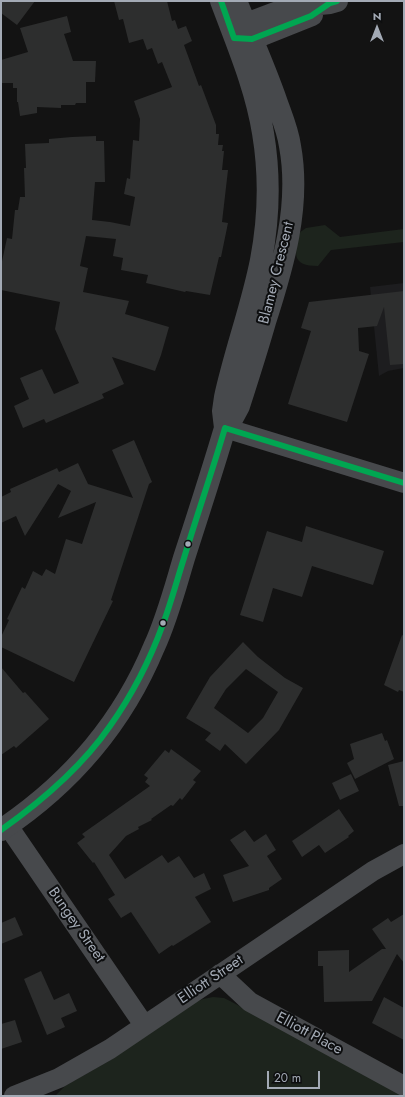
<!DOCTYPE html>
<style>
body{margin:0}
#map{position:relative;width:405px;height:1097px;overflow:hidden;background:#131313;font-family:Jost,sans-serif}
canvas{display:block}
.frame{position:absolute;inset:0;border:2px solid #a3aab5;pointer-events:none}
.north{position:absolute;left:357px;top:8px;width:40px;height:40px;-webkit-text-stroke:3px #0d0e0f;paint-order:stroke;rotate:0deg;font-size:11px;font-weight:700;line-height:16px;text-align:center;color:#a3aab5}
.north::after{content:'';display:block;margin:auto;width:14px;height:18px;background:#a3aab5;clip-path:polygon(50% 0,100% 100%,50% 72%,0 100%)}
.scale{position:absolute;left:267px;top:1071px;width:53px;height:18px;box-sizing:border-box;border:2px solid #a3aab5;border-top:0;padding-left:5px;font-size:12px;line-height:14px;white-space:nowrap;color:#a3aab5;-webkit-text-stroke:3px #0d0e0f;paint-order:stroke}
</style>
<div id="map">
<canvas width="405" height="1097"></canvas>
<div class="frame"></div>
<div class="north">N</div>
<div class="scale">20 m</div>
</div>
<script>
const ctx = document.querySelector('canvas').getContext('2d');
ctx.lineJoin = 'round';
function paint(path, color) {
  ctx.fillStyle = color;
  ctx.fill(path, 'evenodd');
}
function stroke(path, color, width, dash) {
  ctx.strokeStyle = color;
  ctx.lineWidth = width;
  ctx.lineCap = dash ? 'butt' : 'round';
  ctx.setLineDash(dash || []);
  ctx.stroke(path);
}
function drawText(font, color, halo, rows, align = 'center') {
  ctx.font = font + ' Jost,sans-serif';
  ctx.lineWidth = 4;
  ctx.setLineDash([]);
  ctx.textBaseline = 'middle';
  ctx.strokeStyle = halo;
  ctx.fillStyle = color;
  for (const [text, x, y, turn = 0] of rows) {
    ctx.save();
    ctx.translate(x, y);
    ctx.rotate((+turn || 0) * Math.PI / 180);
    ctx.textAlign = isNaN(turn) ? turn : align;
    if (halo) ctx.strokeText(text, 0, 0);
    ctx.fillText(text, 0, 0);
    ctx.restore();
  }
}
const built = new Path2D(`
 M404,283V368L388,371L379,376L370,287Z`);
const green = new Path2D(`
 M325,225L340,237L404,229V242L331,250L318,266C291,266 295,254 299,233L306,228Z
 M213,997L224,998L230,1001L387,1085L398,1093L401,1096H55L65,1086L109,1061L196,1002L203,999Z`);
const building = new Path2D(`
 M1,1H35L17,25L1,13Z
 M114,1H167L172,21L175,20L178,29L186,26L192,41L184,45L199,86L201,85L216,125V134H219L218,145H223L222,151H224L222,170H228L222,222L228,223L221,257H219L210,295L186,291L185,292L146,283L148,275L121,270L123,258L113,256L116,239L86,236L80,266L88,268L83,292L129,301L125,314L169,327L161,355L155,371L112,357L124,384L102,394L104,398L46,423L44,419L23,428L14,406L29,399L20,378L42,369L54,394L79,383L55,329L60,302L1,290V266L7,238L12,239L15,210H18L20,197H25L24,168H26L25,144L49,143V139L72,137L96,136V141H104L105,182H95L92,220L110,222L130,226L135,197L124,194L127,178L130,179L133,140L139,141L140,119L134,101L172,87L162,62L158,64L152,48L147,50L143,39L129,43L123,19L119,20Z
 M67,16L71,32L64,34L73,61H96L95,82H86V103H76L75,105H61V108L37,107V113L20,116L18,102H17V88H13V83H1V60L28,52L20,28Z
 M404,291V364L390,365L384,307L377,326L358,328L359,351L369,354L347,422L288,404L311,331L301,328L309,302Z
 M134,440L152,482L149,484L111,600L113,601L74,682L1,647V637L9,620L7,619L22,587L25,589L33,571L42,576L46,569L55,574L66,539L82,544L96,502L58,518L71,491L58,484L25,536L16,516L1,523V497L11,492L10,489L55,469L57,468L59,472L78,463L88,484L133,498L112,450Z
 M306,526L384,551L373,585L312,566L302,597L273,588L263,622L240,615L267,531L302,542Z
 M402,635L404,636V692L399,690L398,692L384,685Z
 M243,642L258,657L285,678L303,688L279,730L246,764L225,744L220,751L205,740L211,733L186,718L210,677ZM246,669L278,692L263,718L248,733L214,708L226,689Z
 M1,667L23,693L25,692L49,719L16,748L14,746L1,755Z
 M382,733L385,741L387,740L394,759L355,779L347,763L354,759L350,744Z
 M171,749L201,771L193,780L196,782L182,800L180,798L173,806L171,805L151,819L152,820L138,827L139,829L126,836L109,855L125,879L162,855L168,863L179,856L194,878L204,873L211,889L195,897L211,922L173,946L172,945L159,954L131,912L121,918L108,899L115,895L94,862L93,863L77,843L85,837L82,834L150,786L145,782L148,778L144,775L165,750L169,753Z
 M404,761V806H399L388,765Z
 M351,774L359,791L340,800L332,783Z
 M339,809L354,831L348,836L349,837L325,853L319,845L302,857L292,841Z
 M245,830L254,842L266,834L276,850L267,856L282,879L269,888V890L233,902L223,875L249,866L230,840Z
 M404,914V963L397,954L372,1001L324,1002L323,966H318V951L349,950V972L382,949H386L372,929L388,918L391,922Z
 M15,917L23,935L1,944V923Z
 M41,971L54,1000L69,993L77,1011L61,1018L65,1027L47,1035L24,979Z
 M384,997L404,1008V1040L372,1023Z
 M15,1020L22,1042L1,1049V1024Z`);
const minor = new Path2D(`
 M225,428L404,483
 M8,826L144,1025
 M220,974L250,1002L404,1086
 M14,1096L59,1078L110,1049L373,871L404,854`);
const tertiary = new Path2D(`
 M237,35L246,24L275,13L299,6L330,3L337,1
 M237,38L252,39L312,15
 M225,428L232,419L239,406C248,378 257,350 265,322C283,266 301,206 290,146C288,131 282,117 277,103C265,68 250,35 236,1
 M1,830C70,784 122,724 154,647C167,619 175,588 184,558C198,515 212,472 225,428L223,411L225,397C235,351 252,306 261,260C269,218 270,175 263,133C256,88 237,44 221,1`);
const bus1 = new Path2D(`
 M221,1L234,38L252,39L311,16L330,3L337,1
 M1,830C42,801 81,768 110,726C132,695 150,660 163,624C171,603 177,580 184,558C197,515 212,472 225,428L404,483`);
const markers = [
 [188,544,3.5,"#a3aab5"],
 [163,623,3.5,"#a3aab5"]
];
const streetNames = [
 ["Blamey Crescent",277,273,-76],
 ["Bungey Street",76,925,55],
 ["Elliott Street",211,980,-34],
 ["Elliott Place",309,1034,28]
];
paint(built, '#1d1d1f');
paint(green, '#1d241d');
paint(building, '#2d2e2e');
stroke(minor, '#47494c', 20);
stroke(tertiary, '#47494c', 22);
stroke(bus1, '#00a651', 6);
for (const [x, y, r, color] of markers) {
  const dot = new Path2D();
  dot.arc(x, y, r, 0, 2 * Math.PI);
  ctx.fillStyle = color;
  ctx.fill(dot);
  stroke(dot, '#0d0e0f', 1.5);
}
drawText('15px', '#a3aab5', '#0d0e0f', streetNames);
</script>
